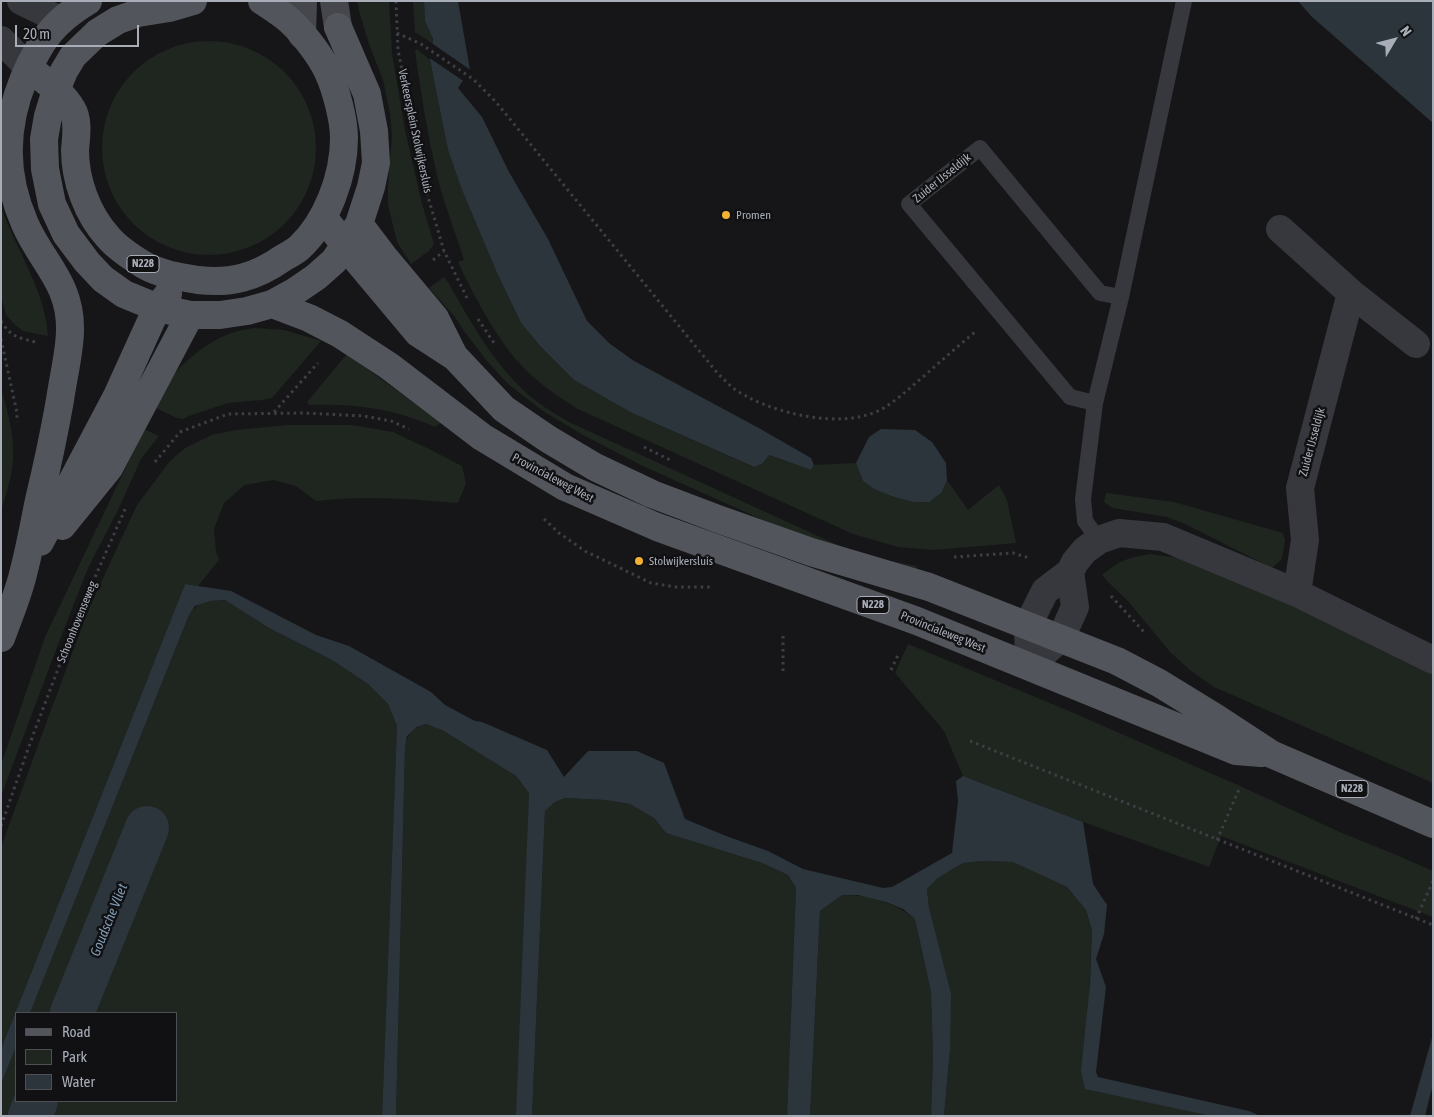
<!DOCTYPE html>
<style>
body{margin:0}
#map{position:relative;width:1434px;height:1117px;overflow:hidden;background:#161618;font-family:"Asap Condensed",sans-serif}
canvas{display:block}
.frame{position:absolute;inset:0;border:2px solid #a8adb8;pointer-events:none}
.legend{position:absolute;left:15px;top:1012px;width:162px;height:90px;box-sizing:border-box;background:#111113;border:1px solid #4d4f55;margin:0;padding:6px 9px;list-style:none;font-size:15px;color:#a8adb8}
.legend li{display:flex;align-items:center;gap:10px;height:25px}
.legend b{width:25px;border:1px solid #4d4f55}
.north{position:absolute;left:1369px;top:15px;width:50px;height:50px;-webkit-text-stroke:4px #111113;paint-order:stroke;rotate:53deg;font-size:14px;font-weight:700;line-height:20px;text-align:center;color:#a8adb8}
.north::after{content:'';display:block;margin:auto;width:18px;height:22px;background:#a8adb8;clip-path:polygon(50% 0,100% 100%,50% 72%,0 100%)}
.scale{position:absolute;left:15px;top:25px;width:124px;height:22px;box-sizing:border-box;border:2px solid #a8adb8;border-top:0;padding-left:6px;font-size:15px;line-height:18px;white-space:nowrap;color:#a8adb8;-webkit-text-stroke:4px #111113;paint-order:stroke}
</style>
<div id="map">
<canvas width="1434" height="1117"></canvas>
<div class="frame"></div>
<ul class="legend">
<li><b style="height:6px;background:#53555c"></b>Road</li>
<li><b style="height:14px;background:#1e261f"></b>Park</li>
<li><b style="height:14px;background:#2c353c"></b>Water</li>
</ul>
<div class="north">N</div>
<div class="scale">20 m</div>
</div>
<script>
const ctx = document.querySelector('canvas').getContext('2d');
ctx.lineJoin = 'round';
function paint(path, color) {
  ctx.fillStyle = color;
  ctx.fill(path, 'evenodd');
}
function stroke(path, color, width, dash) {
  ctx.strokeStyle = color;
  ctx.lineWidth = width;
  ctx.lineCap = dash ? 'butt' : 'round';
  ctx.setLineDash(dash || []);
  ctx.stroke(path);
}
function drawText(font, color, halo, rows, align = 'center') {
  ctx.font = font + ' "Asap Condensed",sans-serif';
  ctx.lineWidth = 5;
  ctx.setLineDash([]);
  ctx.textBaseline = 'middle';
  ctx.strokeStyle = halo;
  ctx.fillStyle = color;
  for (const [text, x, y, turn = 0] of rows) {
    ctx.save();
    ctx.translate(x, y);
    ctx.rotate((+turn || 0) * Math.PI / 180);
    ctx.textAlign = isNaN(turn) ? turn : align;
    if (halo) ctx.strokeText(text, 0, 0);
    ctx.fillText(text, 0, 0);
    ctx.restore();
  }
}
const green = new Path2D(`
 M357,1H389L392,53L405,130L421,200L434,244L429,251L411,264L397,242L388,205V185L392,136L390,113L383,80L369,44L359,11Z
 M413,1H424L425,21L433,39L432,43L415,32Z
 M102 148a107 107 0 1 1 214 0a107 107 0 1 1-214 0Z
 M417,49L430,60L448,150L462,190L497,273L521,323L541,347L574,380L632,413L753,467L762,464L768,455L811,470L814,465L856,463L863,481L874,489L894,497L913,502L942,492L947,480L968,510L999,485L1007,500L1016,543L933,550L898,547L853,534L578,409C559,397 539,384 523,367C497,340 474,296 458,262L464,260C456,233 445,207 438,179C428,137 421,94 415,51Z
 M1,207C16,250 45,289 48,336L23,331L15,325L6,315L1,296Z
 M444,277L448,282C472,324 494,365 531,397C543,407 556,414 569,422L842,547L880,559L917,566L916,572L814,543L643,466L583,435L543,411L508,384L487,361L464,331L455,317L429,288Z
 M256,328L284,330L321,341L272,398L262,400L228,403L189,416L183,419L177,418L154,407C161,396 167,383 175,373C187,359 211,340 229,334C238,330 247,329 256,328Z
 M347,354L441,423L435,427C391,408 356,404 309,405L307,402Z
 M1,389C7,409 13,429 13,450C14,470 7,492 1,511Z
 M287,425H352L393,432L429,449L462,466L466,483L458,503C410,499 365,495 316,501L296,486L273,480L245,485L224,503L214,529L216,552L219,560L198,586L185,584L1,1049V847L48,718L87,613L137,505L170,461L185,448L212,435L236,430Z
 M144,429L159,436L141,459L118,510L88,568L59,642L1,796V765L45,637Z
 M1106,493L1174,502L1283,533L1285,540L1282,559L1272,568L1185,524L1167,517L1113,508L1104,502Z
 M1150,554L1179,558L1216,571L1433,671V783L1214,687L1191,671L1170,652L1128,601L1107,581L1102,575C1120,560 1128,558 1150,554Z
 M225,600L269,628L332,660L368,684L388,704L397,726L382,1116H1V1084L16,1047V1101H176V1013H30L189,615C198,601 209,601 225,600Z
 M908,644L1069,711L1240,786L1342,833L1399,856L1433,871V917L1221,836L1209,867L1083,822L963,776L944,731L895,673Z
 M426,724L442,730L516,776L529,793L519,1116H396L405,747C408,733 412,729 426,724Z
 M565,798L605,800L630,804L654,818L666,833L762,863L788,875L796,888L787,1116H532L545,811L555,802Z
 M982,861L1014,862L1067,887L1086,910L1092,930L1085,1088L1211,1116H944L950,1050L929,908L927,889L938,878L963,863Z
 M842,895C869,895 894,902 915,919L931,992L933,1057L931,1116H810L820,911Z`);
const water = new Path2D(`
 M424,1H458L470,70L458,88L482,117L509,172L548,239L587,321L609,343L634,361L757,427L811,458L814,465L811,470L769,455L762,464L754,467L632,413L574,380L541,347L521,323L497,273L462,190L448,150L430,60L433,39L425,21Z
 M1298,1H1433V123L1311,16Z
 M881,429L915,430L932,442L946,463L947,480L942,492L929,502H913L894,497L874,489L863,481L856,463L869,437Z
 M185,584L231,591L316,635L349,646L431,692L445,705L475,721L482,722L547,750L564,777L588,751H637L664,763L685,819L726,836L768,851L803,869L883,888L892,887L952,853L958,801L956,781L963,776L1083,822L1093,884L1107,905L1104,934L1096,959L1106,987L1096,1072L1098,1077L1249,1111L1260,1116H1211L1085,1089L1081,1071L1090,984L1092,930L1086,910L1067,887L1013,862L982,861L963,863L938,878L927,889L929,908L951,994L950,1050L944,1116H931L933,1057L931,992L915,919L903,909L886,902L858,895H842L820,911L810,1116H787L796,888L788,875L762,863L666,833L654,818L630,804L605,800L565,798L555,802L545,811L532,1116H516L529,793L516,776L442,730L426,724L417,727L407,736L405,747L396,1116H382L397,726L388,704L368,684L332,660L269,628L225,600L210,601L195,606L189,615L30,1013H16V1047L1,1084V1049Z
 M1433,1034V1084L1425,1116H1410Z`);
const pier = new Path2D(`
 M430,42L472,71L465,82L428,57Z`);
const canal = new Path2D(`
 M72,1013L147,828
 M30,1116L36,1101`);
const path = new Path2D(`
 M396,1L398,50L406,90
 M397,33L421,44L473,79L496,102L719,375C724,379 728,384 733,388C768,413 842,431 882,409C897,400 910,388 924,376C941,361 958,346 975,332
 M412,123L421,173L444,251L467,298
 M433,260L444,251
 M478,319L494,343
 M1,321C11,337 17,337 35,342
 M1,339L17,413V422
 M274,412L318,363
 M644,447L672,461
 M155,462L180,432L228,414L304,413L364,416L391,421L409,429
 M544,519L559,533L585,551L651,583L676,587H712
 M954,557L1013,553L1029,558
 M1111,596L1144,632
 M891,670L899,653
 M783,671V633
 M970,741L1433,925
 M1,826L33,735L80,611L126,507
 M1217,840L1240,787
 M1416,919L1433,881`);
const lane = new Path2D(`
 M1095,403L1070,397L909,204L980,148L1100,293L1121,297
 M1099,540L1085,521L1083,499L1095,403L1121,297L1184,1`);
const street = new Path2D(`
 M21,1L60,20
 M1,40L29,68
 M1280,229L1351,293
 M1297,593L1305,540L1300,488L1351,293L1416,344
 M1029,666L1061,638L1075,607L1070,572L1075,562L1085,550L1099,540L1119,533L1163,537L1297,593L1433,660
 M1029,666L1028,625L1045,591L1070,572`);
const secondary = new Path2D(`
 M334,1L338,27
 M302,35L303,1`);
const primary = new Path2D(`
 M193,1L169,8L138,13L118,20L97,33L73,56L64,71L56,90L48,116L44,139L45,169L52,204L66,234L87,262L103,279L124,294L158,308L190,315H220L247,311L272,304L294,292L316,277L334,261L359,224L371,187L376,163L374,131L367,94L338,27
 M29,68C44,80 62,92 72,109C79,120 76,138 75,150C75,180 87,214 108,237C117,248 131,257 144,265C160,274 179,277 198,280C231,284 256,277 283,258C288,255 294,252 299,248C327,222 344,176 344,138C344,120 336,89 328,72C321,56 299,27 284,16C277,11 270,6 262,1
 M323,217L356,259L418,333L455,357L504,409L548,439L595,467L652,494L718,519L811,552L929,587L1117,661L1159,683L1216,718L1271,754L1433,824
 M359,224L384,257L435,318L454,356
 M272,304L309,318L340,334L389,366L482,437L565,487L657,527L917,621L1236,751L1261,753
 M62,526L109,468L190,315
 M40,542L117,396L152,319L158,308L168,294
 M1,638C9,616 19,593 24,570C30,547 34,524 39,500C47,467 54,434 60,400C63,378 70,351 70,330C71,283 42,263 25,224C3,174 4,127 24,78C40,41 53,22 88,1`);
const markers = [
 [726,215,5,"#f2b134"],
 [639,561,5,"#f2b134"]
];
const shields = [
 [143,264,32],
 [873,605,32],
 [1352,789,32]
];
const shieldNames = [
 ["N228",143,264],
 ["N228",873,605],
 ["N228",1352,789]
];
const streetNames = [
 ["Verkeersplein Stolwijkersluis",415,131,78],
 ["Zuider IJsseldijk",942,178,-39],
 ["Zuider IJsseldijk",1312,442,-75],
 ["Provincialeweg West",553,478,28],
 ["Schoonhovenseweg",77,622,-68],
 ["Provincialeweg West",943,632,22]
];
const poiNames = [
 ["Promen",736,215],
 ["Stolwijkersluis",649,561]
];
const waterNames = [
 ["Goudsche Vliet",109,920,-68]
];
paint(green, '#1e261f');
paint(water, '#2c353c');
paint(pier, '#161618');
stroke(canal, '#2c353c', 44);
stroke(path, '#3d3f44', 3, [2.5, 4]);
stroke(lane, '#37383d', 16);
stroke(street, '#37383d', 28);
stroke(secondary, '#45474d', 28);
stroke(primary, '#53555c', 28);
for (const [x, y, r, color] of markers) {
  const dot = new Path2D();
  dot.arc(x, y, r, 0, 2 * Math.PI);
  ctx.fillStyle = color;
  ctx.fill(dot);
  stroke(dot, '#111113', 2);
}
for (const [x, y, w] of shields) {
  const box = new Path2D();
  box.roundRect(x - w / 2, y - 8.5, w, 17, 4);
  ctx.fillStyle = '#111113';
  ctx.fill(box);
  stroke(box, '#a8adb8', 1);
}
drawText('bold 11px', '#a8adb8', null, shieldNames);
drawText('12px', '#a8adb8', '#111113', streetNames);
drawText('12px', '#a8adb8', '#111113', poiNames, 'left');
drawText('italic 14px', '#7f9bb3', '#111113', waterNames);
</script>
